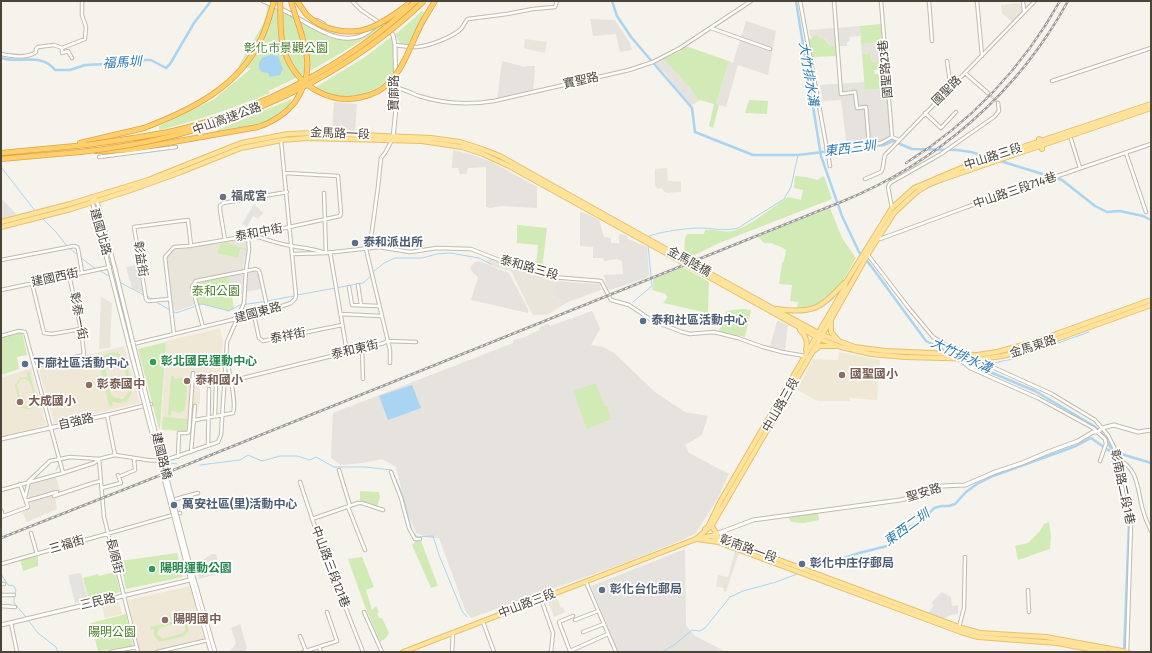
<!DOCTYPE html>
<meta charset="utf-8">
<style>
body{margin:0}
#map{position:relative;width:1152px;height:653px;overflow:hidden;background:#f6f3ec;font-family:"Fira Sans Condensed",sans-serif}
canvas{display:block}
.frame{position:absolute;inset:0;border:2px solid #4b4439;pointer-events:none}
</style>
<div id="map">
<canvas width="1152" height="653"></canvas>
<div class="frame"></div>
</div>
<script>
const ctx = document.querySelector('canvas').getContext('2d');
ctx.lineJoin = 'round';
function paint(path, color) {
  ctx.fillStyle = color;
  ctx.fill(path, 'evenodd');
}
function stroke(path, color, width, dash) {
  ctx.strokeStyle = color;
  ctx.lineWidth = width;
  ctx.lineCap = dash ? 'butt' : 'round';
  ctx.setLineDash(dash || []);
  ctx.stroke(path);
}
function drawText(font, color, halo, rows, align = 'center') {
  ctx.font = font + ' "Fira Sans Condensed","Noto Sans TC",sans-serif';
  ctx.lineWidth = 3.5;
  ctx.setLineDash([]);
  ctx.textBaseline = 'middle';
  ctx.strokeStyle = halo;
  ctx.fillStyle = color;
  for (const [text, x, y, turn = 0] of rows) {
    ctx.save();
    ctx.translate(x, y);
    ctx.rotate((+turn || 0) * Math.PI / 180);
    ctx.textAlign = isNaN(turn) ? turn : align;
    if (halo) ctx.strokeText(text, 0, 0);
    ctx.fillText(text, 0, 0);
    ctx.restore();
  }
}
const residential = new Path2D(`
 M1019,3L1024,10L1012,22L1002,13L1001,5Z
 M525,39L547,42L545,53L524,48Z
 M667,168L668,181H681V192L666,193L664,191L662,188L657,189L655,184V169Z
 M245,237L247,250L243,270L194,281L190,286V288L194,305L176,311L172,310L167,258L175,248Z
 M489,257L542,277L557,280L553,296L568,302L547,315H534L531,312L512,273L510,271L490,265L487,263Z
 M101,297L112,303L110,348L99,349Z
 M56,477L60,490V493L55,495L57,509L27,522L22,511L30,508L31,506L28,492L29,485Z
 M735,551L739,553L726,592L723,591L724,588L716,586L718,575L728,577Z
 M557,598L561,608L563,607L565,612L554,617L548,601Z`);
const industrial = new Path2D(`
 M590,19L615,20L630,43L632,50L620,52L616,34L593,36Z
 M746,21L776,31L768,75L738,65L726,107L716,104L729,61L733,63Z
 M860,26V36L849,37L850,41L847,42V46H839L837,28Z
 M836,28L837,46H830L825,38L819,37L817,36L812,38L810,35L809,30Z
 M884,43L886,60L872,62L871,53L862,54L861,44Z
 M663,59L691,89L699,101L690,106L665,73L655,63Z
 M502,61L525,67L526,66H535L533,92L497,100Z
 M865,82L866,90L888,88L892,136L885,142L847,147L841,100L823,101L820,85Z
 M334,102L357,104L355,133L332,131Z
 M453,150L469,154L492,162L537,187V208L501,206L490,208L486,207V167L468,168L466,174H460L458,168H452Z
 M1,198L18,216L1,220Z
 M580,212L587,214L599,220L604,237L611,238V243H619V234L627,235L628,239L647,247L649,275L646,278L610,290L607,288L604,275L623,274L622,261L617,259L604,261L603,258H593V247L580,246Z
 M479,261L509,273L528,309V313L471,300L478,277L472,272L470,267L475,262Z
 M557,280L565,282L600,284L601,290L568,302L553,296Z
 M592,311L600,328L599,331L591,345L603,347L613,352L655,392L685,412L708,416L702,435L685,445L689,453L729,474L718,498L695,534L675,543L619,565L471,618L466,612L439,538H429L416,533L406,509L396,467L382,459L363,463L341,465L331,458L333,413L513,343V340L525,337L539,330V328L548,323L550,326Z
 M685,549L686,626L695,636L726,652H618L591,586Z
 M212,554H216L218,562L215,564L216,568L220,569L221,573L199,579L196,566L199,565L198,563Z
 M240,624L247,648L244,652H228L232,649L236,643L231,628Z`);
const education = new Path2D(`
 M220,328L223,341L220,374H210L209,388L200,387V404L193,405L191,432L161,430L166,341Z
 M124,346L140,403L54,423L38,367Z
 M839,352L880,360L877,400L850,398V401H818L797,390L813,359L838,360Z
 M31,368L46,425L1,437V378Z
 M190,586L204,640L155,652H140L128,600Z
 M119,602L122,614L105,618L102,606Z`);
const green = new Path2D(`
 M268,3C290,15 330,41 355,37C363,36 372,28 380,24L383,25V27C345,51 310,73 268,91L270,93C233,108 197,121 159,130V126L213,100L247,72L251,68L238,67L262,26L266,16Z
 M422,11L425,13L409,45C401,46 399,42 395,35Z
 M881,24L884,43L861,44L860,26Z
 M817,35L819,37L824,38L830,46H837L838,56L815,57L814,58V62L813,63L807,40Z
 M391,37L393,39L394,71C379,97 340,104 316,87L365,57Z
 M685,46L729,61L716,104L719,105L713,128L709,126L714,104L700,100L699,101L691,89L663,59L680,51Z
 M871,53L872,62L886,60V68L874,70L875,74L887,73L888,88L865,90L862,54Z
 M292,99C283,124 240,130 218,135L217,130Z
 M749,100L768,101L767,114L745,113Z
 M795,176L806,177L817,180L824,176L832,199L719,243L687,259L684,256L685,238L687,234H704L705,230C714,229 725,233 733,231C749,227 774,206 788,197L801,200L803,190L794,188Z
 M830,208L842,238L856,258C839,287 834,303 797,310L798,302L790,301L792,285L779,284L782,263L784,261L786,250L781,247L773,244V243H764L758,237Z
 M517,225L547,228L542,269L539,268L536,265L538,245L517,243Z
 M228,243L246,249V250L240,249L238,258L217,253L221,244Z
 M683,267L709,282L708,313L663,303L667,298L666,294L652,290L653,286V279Z
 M228,275L234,308L229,311L202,304L197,306L192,287L196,281Z
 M744,309L751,310L745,337L719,331L726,312L731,310Z
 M22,332L27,355L17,357L19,369L1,375V338Z
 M166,342L160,429H159L138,349Z
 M110,352L118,353L125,359L133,387L131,394L127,401L120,403L112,402L113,405L109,406L98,356L102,354L103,357ZM111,356H116L122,361L129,388L128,393L123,399L116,398L111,395L105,366V362Z
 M29,371L38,406H36L35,404C32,411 26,411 20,406L15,385L20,378L25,377L28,378L27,372ZM25,379L30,382C32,390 38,402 29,407L24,406L22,404L17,386L20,380Z
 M171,376H174V379L183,378L187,384L185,408C181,414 177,414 172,410L171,416L168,415Z
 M596,383L604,406H607L611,419L587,429L573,391Z
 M163,417L187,419L186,431L162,429Z
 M360,491L379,492L380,497L377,507L360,501Z
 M818,511L819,520L804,523L791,522L787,515Z
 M1049,522L1051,537L1050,549L1018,560L1015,546L1028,543L1040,531L1044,524Z
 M416,541H421L438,586L431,588L412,545Z
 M177,553L183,577L126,589L120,561Z
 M38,554V566L23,571L20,559Z
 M362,557L374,587L366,590L372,610L376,606L379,612L377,613L379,618H382L389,633L385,639L380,642L364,604L348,559Z
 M115,572L120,592L89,600L83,578L98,574L99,576Z
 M126,614L133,646L98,651L91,623Z
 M187,618L188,620L185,621L188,625L189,630L184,636L160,642L154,636V629L150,630V627ZM180,623C184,624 186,626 185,631L183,633L163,639L157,634C158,625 172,625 180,623Z`);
const parking = new Path2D(`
 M254,204L263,213L258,219L253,216L247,227L242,224Z
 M137,265L143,293L132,288L126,267Z
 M255,271L259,275L261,289L246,292V272Z
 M243,272L242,294H231L228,275Z
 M779,321L788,325L785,350L770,346L777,322Z
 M81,573L88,600L75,603L68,575Z
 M942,592L951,597L952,606L958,605V614L950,615L944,619L928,613L934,605L931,603Z`);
const water = new Path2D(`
 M273,54L275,56H278L283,69L280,75L270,77L268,73C261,73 258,70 259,63L262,58Z
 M412,385L421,408L388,420L379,396Z`);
const stream = new Path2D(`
 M1,167L36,212
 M43,219L56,232L67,246
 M649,237V236C664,231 687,228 703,228C715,229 726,231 738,228L784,199L791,187L798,155
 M69,248L78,255
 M80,257L93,267L111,277
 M373,272L384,263L395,258H422L437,254L450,253L479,258L491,264
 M119,282L144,295
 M297,295L363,283L372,275
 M147,296L153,300
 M156,302L170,310
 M633,302L652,286L648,245
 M173,311L176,313L202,304L229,311L240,305L262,302L294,296
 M988,364L1013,359L1089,332
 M61,461L72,458
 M164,462L177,464
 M200,465L240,460L248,455L262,461L280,456H297L310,460L316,457L334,467H365L392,470L403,496L412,531L417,537L433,536L439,555L462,611L467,617
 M56,470L60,463
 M809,570L814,568
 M1,574L8,585L14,586L16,590L14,597V603L26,617L31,624L38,633L56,647L58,652
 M662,652L674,645L692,630L700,631L705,628L730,597L743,591L776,582L797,574`);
const canal = new Path2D(`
 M612,1L617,16L631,37L692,108L695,132L753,155H798L848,149L884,145L893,141L912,149L957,150L971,152L1062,180L1095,206L1107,212L1120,211L1143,216L1151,220
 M796,1L821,156L842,216L859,252L871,266L926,341L950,353
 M1,58C20,64 41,52 55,70H70L85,65L128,63L145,60H151L166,68L170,64L194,23L211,1
 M966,360L990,372L1035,391L1094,426L1104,436L1113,452V461L1124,500
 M814,568L859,553L887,546L900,532L924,519L934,508L942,506H949L955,504L966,492L977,484L993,476L1076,446L1091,438L1108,450L1151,463
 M1124,652L1129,524L1125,507`);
const minorTunnel = new Path2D(`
 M988,93L998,103`);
const minor = new Path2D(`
 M352,1L361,10L380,23
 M800,1L830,166
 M834,1L841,94L855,92L857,108L866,107L869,145
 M881,1L892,137
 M929,1L932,41
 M977,1L982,56
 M1023,1L1024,12
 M317,20L324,24
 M711,28L770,49
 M395,45C402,46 410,47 417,47C430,46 452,37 461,29C464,26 464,22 468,19L507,14L533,9L555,7L557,1
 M62,48L85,39L86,27L82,15V1
 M1,54C11,56 27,59 36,52V49L38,47L54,45L62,48V53L68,51L72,58
 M947,61L950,82L953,86
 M965,73L988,93
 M1052,81L1151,48
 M395,87C403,89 411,93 419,96C444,104 468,105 494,101L629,70L653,62L680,48L751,1
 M925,113L941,128L956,112
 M1071,139L1080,168
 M826,148L875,144L881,143L892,137L899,140
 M1126,153L1146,212
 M99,157L176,147
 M865,179L881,172C884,168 883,161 885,155L1035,1
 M892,208L888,187L890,183L941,154L994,117L999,111L998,103
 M252,235C265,239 278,244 292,246C303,248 315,249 326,253L324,193
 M880,239L967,207L1151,144
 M225,240L220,210V206L223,203L287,192
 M372,248L371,238L378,187L381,158L385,153L392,140
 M366,249L390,350V363
 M330,252L347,352
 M293,254L326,253L379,247L410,252L437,248L471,249L499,260L552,277L601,281L611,300L629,305L653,321L682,332L690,334L714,332L738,338L763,347L782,352L805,356L809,358
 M868,255L908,307L933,337L946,345L953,353
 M1,260L74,246L77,247L78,249L82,272
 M32,283L44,333L52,334L81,329
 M358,285L361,305
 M349,287L352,305L379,306
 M1,290L110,267
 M170,299L148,301L146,299L134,227L188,220L191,246
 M341,314L381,316
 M254,315L259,338L263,341L342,325
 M203,327L192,287L196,281L256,269L259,271L260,274L268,311
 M174,334L165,257L174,247L189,246L248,236L340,216L341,213L338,176L285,173
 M1,336L19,331L25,332L63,473
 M129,345L268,311L291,303L295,299L296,296L281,140
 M362,348L363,379
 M959,359L970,368L1038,398L1093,428L1105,439L1106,444L1100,461
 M35,366L84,355L81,329L69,275
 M970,368L984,364L988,365L1052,394L1095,420L1108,435L1114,447L1124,497L1131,524L1127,652
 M231,381L384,343L387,341L416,342
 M215,415L216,383
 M195,420L233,413C237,403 229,372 227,360
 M208,445L209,389
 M191,452L195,406
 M115,455L107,415L151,404
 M178,457L179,433H188L189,431L193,373
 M1117,458C1138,469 1137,486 1142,507C1144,515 1147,523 1151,531
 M99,459L104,517L138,652
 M339,470L350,506
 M391,472L401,498L409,528L415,539H420
 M121,476L135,470L134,458
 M300,482L322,548L363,652
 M102,488L121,483L118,475
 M1,490L63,473L94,463L98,460
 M54,496L93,483L101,481
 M25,498L29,481L50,461L70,457L99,459L115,455L147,460L163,461L218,442L221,435L227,342L244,303L246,271L249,250L248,236
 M176,499L198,493
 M26,501L57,492
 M348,507L365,550
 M1,510L3,516
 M1,517L28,507L20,484
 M312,519L358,503H362L383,510
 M31,533L37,554
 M1,564L180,513
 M586,582L616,652
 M1,584H4
 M1028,590L1029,612
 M1,595H14
 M541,599L553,633L551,652
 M1,606L15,607
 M364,612L382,652
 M575,620L598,611
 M483,622L494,652
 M11,623L17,652
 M959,627L964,608L965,557
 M583,632L604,624
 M300,636L306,651
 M319,647L321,652
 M570,651L559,622L573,616
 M570,651L608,634
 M110,652L137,647
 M157,652L208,640
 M303,652L337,641L327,612
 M452,652L453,633`);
const tertiary = new Path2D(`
 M263,1C272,5 280,8 289,13C313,26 348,54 374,27
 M380,23L382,22L393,35L395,45L396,108L393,138
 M92,197L97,201L115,269L133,343
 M92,201L129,345
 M1,439L107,415
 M711,536L753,520L900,500L913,497L942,486L965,485L995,472L1022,463L1048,452L1078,441L1093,432H1098L1102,428L1114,425L1138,432L1151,430
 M191,569L215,652
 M188,570L211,652
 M1,625L194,579`);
const primary = new Path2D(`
 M1039,139L1042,149
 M1,222L70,204L148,180L241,143L288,134L313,133L431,138L460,142L482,149L500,156L603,214
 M1,227L71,209L131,190L181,172L241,148L282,140L307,138L422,141L462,147L483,154L509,166L601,217
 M774,309L822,335L855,347L885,351L977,355L997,352L1034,342L1151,300
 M777,309C812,314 821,309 844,283
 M772,312L820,339L841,347L871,354L905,357L981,359L1002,356L1023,351L1151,305
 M831,322V332L838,340
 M800,330C806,336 808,341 806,350
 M815,350L820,346H835
 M711,525L717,534L718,540
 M705,529L708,527L720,502L844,289L846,282L892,208L914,188L966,166L1151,104
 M700,538L711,536L728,541L962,628L980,633L1046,637L1128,652
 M697,539L718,542L726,545L961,632L978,637L1057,643L1105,652
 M403,652L696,539L712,525L820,339L868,254L894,213L910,198L918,191L928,185L943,179L1151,108`);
const motorway = new Path2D(`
 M406,6L411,1
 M424,19L435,1
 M80,143L144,128
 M96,151L128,150L258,127C273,122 285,115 295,102
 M1,153L86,145
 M1,159L80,152`);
const rail = new Path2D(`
 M906,163C970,123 1023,67 1060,1
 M1,538L176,469L841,202C937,163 1018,93 1068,1`);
const tertiaryBridge = new Path2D(`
 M133,343L165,471L191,569
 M129,345L188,570`);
const primaryBridge = new Path2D(`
 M603,214L774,309
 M601,217L772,312`);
const motorwayBridge = new Path2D(`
 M280,1C281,20 279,41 287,58C300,87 331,105 362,97C372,95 382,90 389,83C406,65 412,40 424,19
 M291,1C301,38 320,66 295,102
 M297,1C300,5 303,10 306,14C322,31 351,36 372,27C384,22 395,14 406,6
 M144,128C191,110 239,87 261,39C267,27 270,14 274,1
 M86,145C115,141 144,137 173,131C262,110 349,64 416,1
 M80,152C207,139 331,90 424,1`);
const markers = [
 [223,197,4,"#6b7280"],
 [355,243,4,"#5c6f8a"],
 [643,321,4,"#5c6f8a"],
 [153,362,4,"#2e9e5b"],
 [25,364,4,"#5c6f8a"],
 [842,375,4,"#8d6e63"],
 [187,381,4,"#8d6e63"],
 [89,385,4,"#8d6e63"],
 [20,402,4,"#8d6e63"],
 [174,505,4,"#5c6f8a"],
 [802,564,4,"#5c6f8a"],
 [152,569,4,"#2e9e5b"],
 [602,590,4,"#5c6f8a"],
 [165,620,4,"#8d6e63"]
];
const parkNames = [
 ["彰化市景觀公園",286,49],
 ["泰和公園",216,292],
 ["陽明公園",112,633]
];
const streetNames = [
 ["國聖路23巷",886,69,-95],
 ["寶聖路",581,81,-13],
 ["國聖路",947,91,-45],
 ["寶廍路",395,93,-90],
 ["中山高速公路",227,119,-20],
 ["金馬路一段",340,134,2],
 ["中山路三段",993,157,-18],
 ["中山路三段714巷",1015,191,-19],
 ["建國北路",100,232,74],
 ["泰和中街",259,233,-11],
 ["彰益街",140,259,81],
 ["金馬陸橋",689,262,29],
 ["泰和路三段",529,268,16],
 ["建國西街",55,278,-12],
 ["建國東路",258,313,-15],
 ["彰泰一街",78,316,79],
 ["泰祥街",288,336,-11],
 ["金馬東路",1033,347,-18],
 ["泰和東街",355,350,-13],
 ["中山路三段",781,405,-60],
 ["自強路",76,422,-13],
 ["建國路橋",161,456,76],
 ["彰南路二段1巷",1122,487,78],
 ["聖安路",924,493,-17],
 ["三福街",67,545,-16],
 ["彰南路一段",748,549,20],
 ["長順街",114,556,76],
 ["中山路三段121巷",330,567,69],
 ["三民路",98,602,-13],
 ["中山路三段",527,604,-21]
];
const worshipNames = [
 ["福成宮",231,197]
];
const serviceNames = [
 ["泰和派出所",363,243],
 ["泰和社區活動中心",651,321],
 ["下廍社區活動中心",33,364],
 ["萬安社區(里)活動中心",182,505],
 ["彰化中庄仔郵局",810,564],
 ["彰化台化郵局",610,590]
];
const leisureNames = [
 ["彰北國民運動中心",161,362],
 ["陽明運動公園",160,569]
];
const educationNames = [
 ["國聖國小",850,375],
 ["泰和國小",195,381],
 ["彰泰國中",97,385],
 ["大成國小",28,402],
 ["陽明國中",173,620]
];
const waterNames = [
 ["福馬圳",122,63,-3],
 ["大竹排水溝",808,74,81],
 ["東西三圳",850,149,-7],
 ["大竹排水溝",961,356,25],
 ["東西二圳",907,528,-36]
];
paint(residential, '#eae5da');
paint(industrial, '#e6e2dd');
paint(education, '#efe8d6');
paint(green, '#d2eab5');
paint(parking, '#e5e3e0');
paint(water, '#a9d4f2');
stroke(stream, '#a9d4f2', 1);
stroke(canal, '#a9d4f2', 2.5);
stroke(minorTunnel, '#d4d0c8', 2.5, [2.5, 1]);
stroke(minor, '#c2bbae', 4.5);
stroke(tertiary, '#c2bbae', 5);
stroke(primary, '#e6c16a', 6);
stroke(motorway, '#e0a43c', 6);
stroke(minor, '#fff', 2.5);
stroke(tertiary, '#fff', 3);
stroke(primary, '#ffe39c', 4);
stroke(motorway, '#ffcf6e', 4.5);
stroke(rail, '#9a9a9a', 2.5);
stroke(rail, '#fff', 1, [3]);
stroke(tertiaryBridge, '#c2bbae', 5, []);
stroke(primaryBridge, '#e6c16a', 6, []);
stroke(motorwayBridge, '#e0a43c', 6, []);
stroke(tertiaryBridge, '#fff', 3);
stroke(primaryBridge, '#ffe39c', 4);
stroke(motorwayBridge, '#ffcf6e', 4.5);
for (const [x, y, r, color] of markers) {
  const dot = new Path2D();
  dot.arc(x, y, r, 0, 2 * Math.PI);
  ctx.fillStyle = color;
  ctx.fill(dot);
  stroke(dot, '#fff', 1.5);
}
drawText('12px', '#4a7f2a', '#fff', parkNames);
drawText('12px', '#4b4439', '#fff', streetNames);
drawText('bold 12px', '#5b616d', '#fff', worshipNames, 'left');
drawText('bold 12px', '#4e5e75', '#fff', serviceNames, 'left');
drawText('bold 12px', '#27864d', '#fff', leisureNames, 'left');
drawText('bold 12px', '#785e54', '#fff', educationNames, 'left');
drawText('italic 13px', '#2e7ab2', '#fff', waterNames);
</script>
